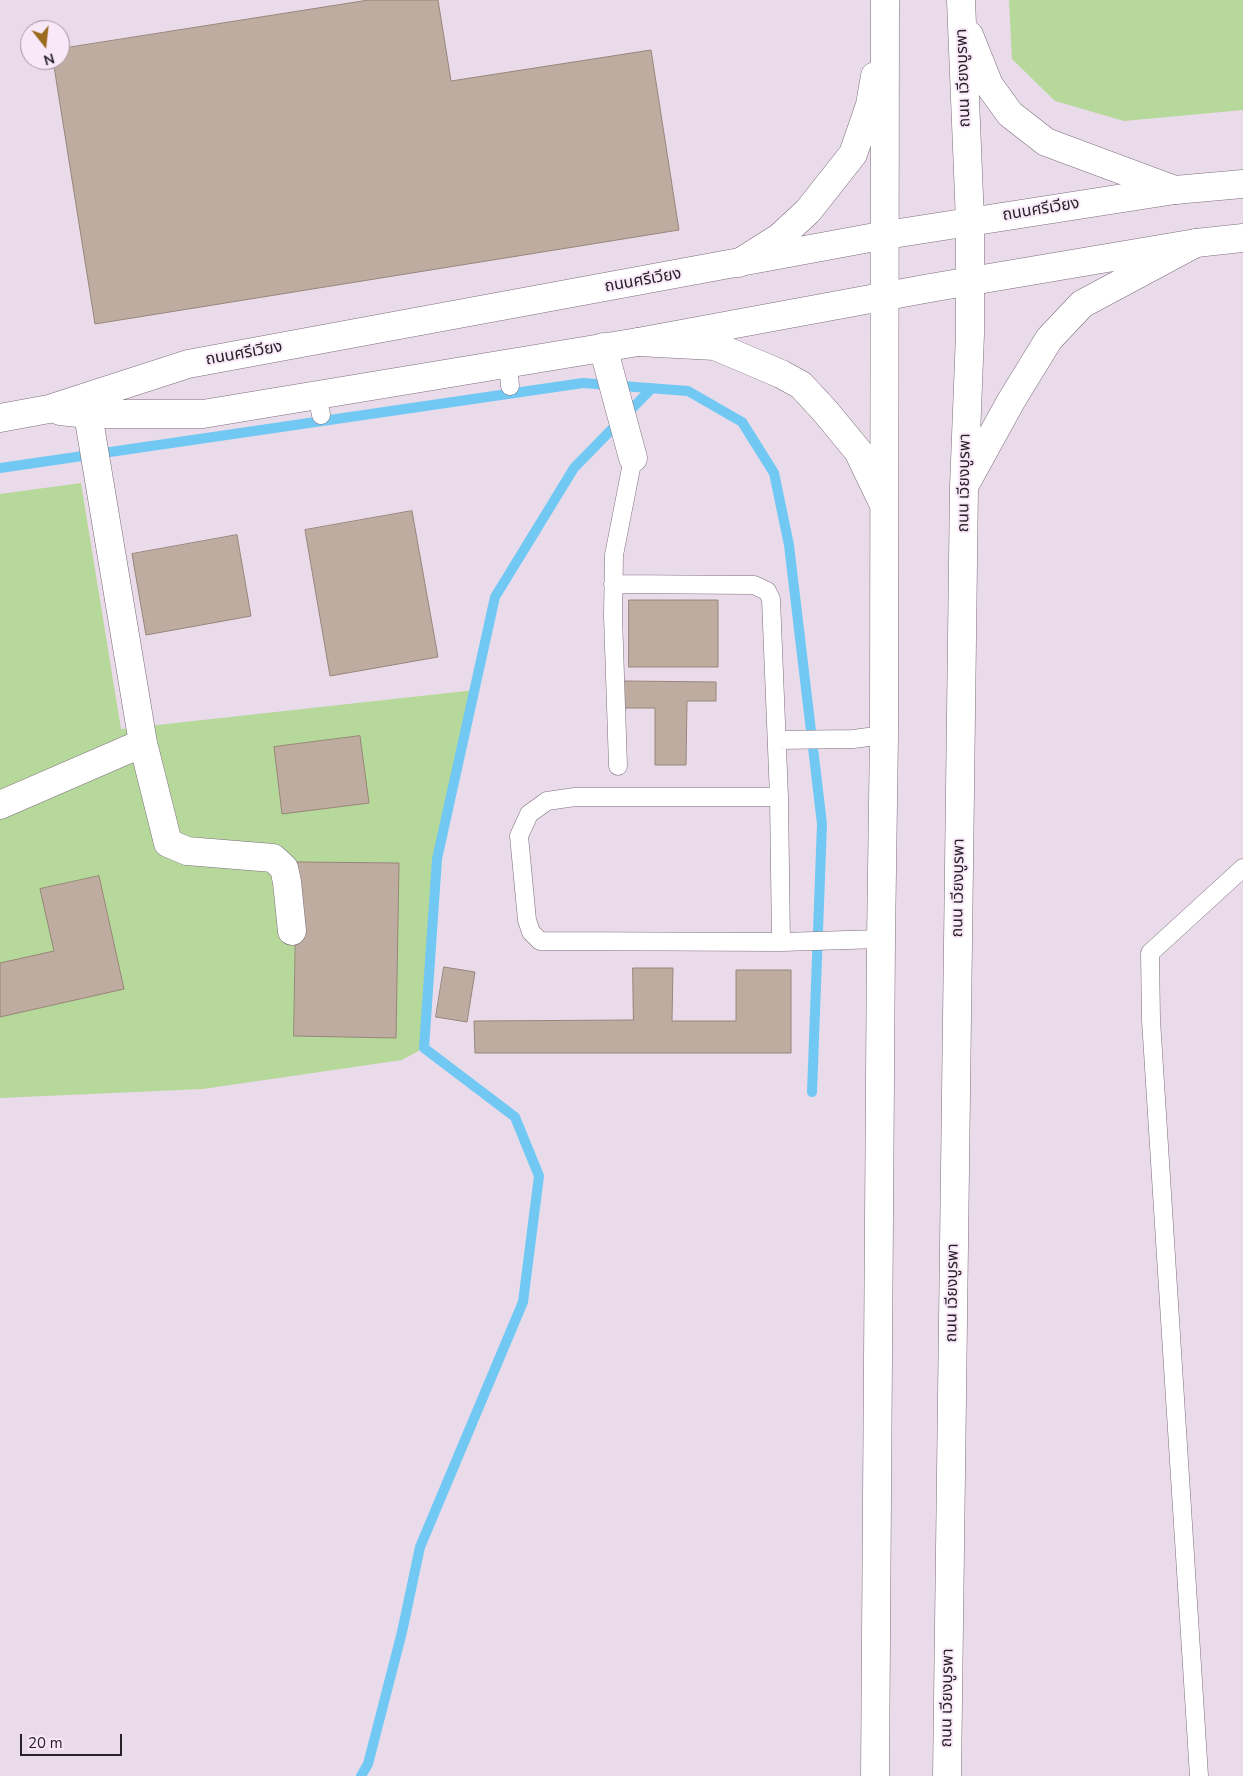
<!DOCTYPE html>
<meta charset="utf-8">
<style>
body{margin:0}
#map{position:relative;width:1243px;height:1776px;overflow:hidden;background:#eadbeb;font-family:"Nunito Sans",sans-serif}
canvas{display:block}
.north{position:absolute;left:20px;top:20px;width:50px;height:50px;box-sizing:border-box;background:#f8e8f8;border:1px solid #a498a4;border-radius:50%;rotate:164deg;font-size:14px;font-weight:700;line-height:20px;text-align:center;color:#272127}
.north::after{content:'';display:block;margin:auto;width:18px;height:22px;background:#9a6b1c;clip-path:polygon(50% 0,100% 100%,50% 72%,0 100%)}
.scale{position:absolute;left:20px;top:1734px;width:102px;height:22px;box-sizing:border-box;border:2px solid #272127;border-top:0;padding-left:6px;font-size:15px;line-height:18px;white-space:nowrap;color:#272127;-webkit-text-stroke:4px #f8e8f8;paint-order:stroke}
</style>
<div id="map">
<canvas width="1243" height="1776"></canvas>
<div class="north">N</div>
<div class="scale">20 m</div>
</div>
<script>
const ctx = document.querySelector('canvas').getContext('2d');
ctx.lineJoin = 'round';
function paint(path, color) {
  ctx.fillStyle = color;
  ctx.fill(path, 'evenodd');
}
function stroke(path, color, width, dash) {
  ctx.strokeStyle = color;
  ctx.lineWidth = width;
  ctx.lineCap = dash ? 'butt' : 'round';
  ctx.setLineDash(dash || []);
  ctx.stroke(path);
}
function drawText(font, color, halo, rows, align = 'center') {
  ctx.font = font + ' "Nunito Sans","Noto Sans Thai",sans-serif';
  ctx.lineWidth = 4;
  ctx.setLineDash([]);
  ctx.textBaseline = 'middle';
  ctx.strokeStyle = halo;
  ctx.fillStyle = color;
  for (const [text, x, y, turn = 0] of rows) {
    ctx.save();
    ctx.translate(x, y);
    ctx.rotate((+turn || 0) * Math.PI / 180);
    ctx.textAlign = isNaN(turn) ? turn : align;
    if (halo) ctx.strokeText(text, 0, 0);
    ctx.fillText(text, 0, 0);
    ctx.restore();
  }
}
const green = new Path2D(`
 M1009,0H1243V110L1124,121L1055,101L1012,59Z
 M81,483L121,729L475,690L437,859L424,1048L402,1060L203,1089L0,1098V494Z`);
const stream = new Path2D(`
 M0,468L583,383L688,391L742,422L774,473L789,545L822,824L812,1092
 M361,1776L368,1764L402,1632L420,1547L523,1302L539,1176L515,1117L424,1048L437,859L495,597L574,468L652,388`);
const building = new Path2D(`
 M369,0H438L451,81L651,50L679,230L95,324L53,60H60V49Z
 M412,511L438,657L330,676L305,530Z
 M237,535L251,616L146,635L132,554Z
 M629,600H718V667H629Z
 M624,681L716,682V701H687L686,765H655V708H624Z
 M360,736L369,803L282,814L274,747Z
 M297,862L399,863L396,1038L294,1036Z
 M99,876L124,989L0,1017V963L54,951L40,889Z
 M444,967L475,972L467,1022L436,1017Z
 M633,968H673L672,1021H736V970H791V1053H475L474,1021L633,1020Z`);
const lane = new Path2D(`
 M508,364L510,386
 M317,395L321,415
 M613,584L754,585L767,591L771,599L779,797
 M777,740L853,739L884,735
 M618,766L613,616L614,555L633,458
 M781,942L779,797H575L547,801L529,814L519,836L527,920L531,932L540,941L781,942L881,939
 M1199,1776L1151,1020L1150,953L1243,868`);
const street = new Path2D(`
 M603,347L633,458
 M88,414L143,743L168,843L187,851L273,858L284,868L287,882L292,931
 M0,805L143,743`);
const secondary = new Path2D(`
 M60,411L88,414H203L638,342L930,288L1196,243L1243,238
 M0,418L49,409L188,364L886,235L1175,190L1243,184`);
const primary = new Path2D(`
 M969,35L989,85L1010,114L1046,142L1175,190
 M739,263L780,237L808,211L853,154L870,105L875,76
 M638,342L715,346L781,374L801,385L825,411L858,451L883,503
 M967,481L1011,401L1049,339L1082,304L1196,243
 M875,1776L881,939L884,735L885,0
 M947,1776L964,487L970,334V221L961,0`);
const streetNames = [
 ["ถนน เวียงบูรพา",964,78,-92],
 ["ถนนศรีเวียง",1041,210,-9],
 ["ถนนศรีเวียง",643,281,-10],
 ["ถนนศรีเวียง",244,354,-10],
 ["ถนน เวียงบูรพา",965,483,-89],
 ["ถนน เวียงบูรพา",959,888,-89],
 ["ถนน เวียงบูรพา",953,1293,-89],
 ["ถนน เวียงบูรพา",948,1698,-89]
];
paint(green, '#b7d89b');
stroke(stream, '#71c9f3', 10);
paint(building, '#bdac9f');
stroke(building, '#978679', 1);
stroke(lane, '#7c6e7c', 19);
stroke(street, '#7c6e7c', 29);
stroke(secondary, '#7c6e7c', 29);
stroke(primary, '#7c6e7c', 29);
stroke(lane, '#fff', 18);
stroke(street, '#fff', 28);
stroke(secondary, '#fff', 28);
stroke(primary, '#fff', 28);
drawText('16px', '#272127', '#f8e8f8', streetNames);
</script>
